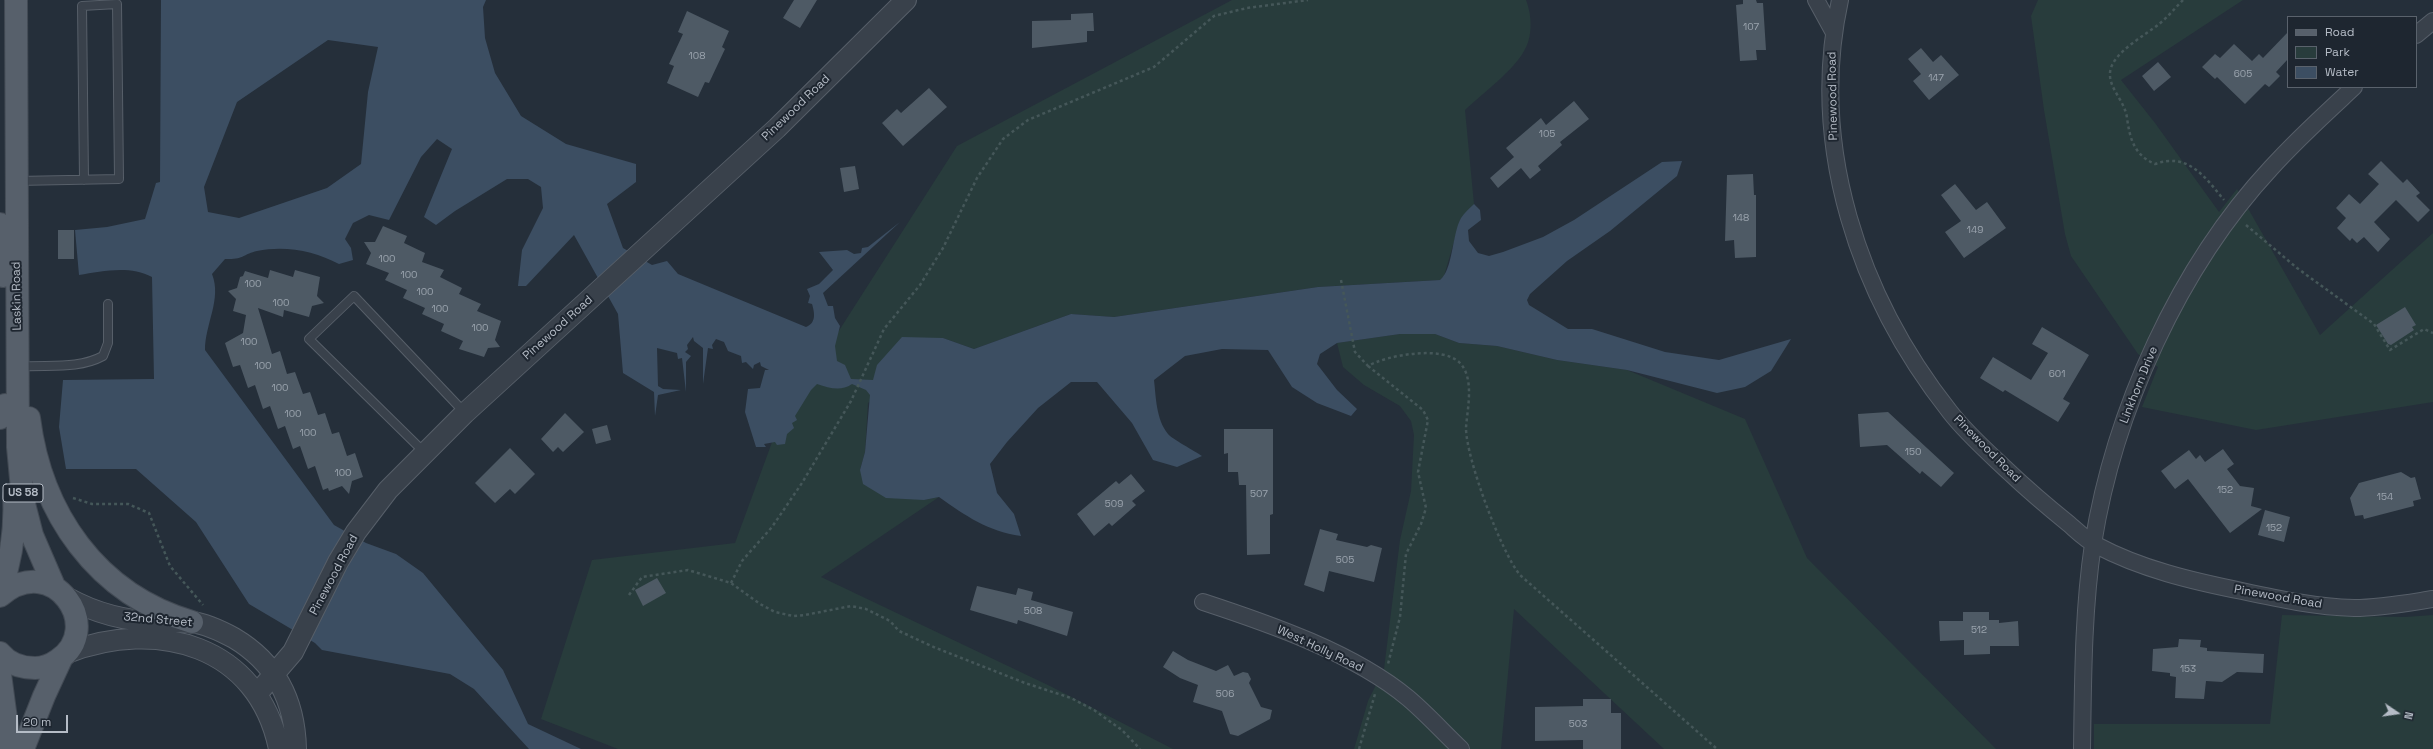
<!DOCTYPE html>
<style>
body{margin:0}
#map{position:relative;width:2433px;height:749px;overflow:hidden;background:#252f3a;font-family:"Space Grotesk",sans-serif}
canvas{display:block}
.legend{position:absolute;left:2287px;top:16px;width:130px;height:72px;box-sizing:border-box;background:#1e2630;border:1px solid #5a626c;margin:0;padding:5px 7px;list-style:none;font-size:12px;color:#b5bcc6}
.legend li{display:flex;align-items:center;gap:8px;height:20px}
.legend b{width:20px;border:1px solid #5a626c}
.north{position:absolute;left:2377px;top:693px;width:40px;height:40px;-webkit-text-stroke:3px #1e2630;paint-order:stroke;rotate:103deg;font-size:11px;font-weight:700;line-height:16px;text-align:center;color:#b5bcc6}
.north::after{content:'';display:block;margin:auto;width:14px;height:18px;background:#b5bcc6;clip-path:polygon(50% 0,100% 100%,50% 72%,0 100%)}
.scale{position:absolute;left:16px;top:715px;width:52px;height:18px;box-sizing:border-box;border:2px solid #b5bcc6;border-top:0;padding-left:5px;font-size:12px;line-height:14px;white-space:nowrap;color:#b5bcc6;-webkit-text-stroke:3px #1e2630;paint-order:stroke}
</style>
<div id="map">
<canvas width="2433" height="749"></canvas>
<ul class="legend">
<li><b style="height:5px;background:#57606b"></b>Road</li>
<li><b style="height:11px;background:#283c3c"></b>Park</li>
<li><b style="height:11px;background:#3c4e62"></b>Water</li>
</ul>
<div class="north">N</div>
<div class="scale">20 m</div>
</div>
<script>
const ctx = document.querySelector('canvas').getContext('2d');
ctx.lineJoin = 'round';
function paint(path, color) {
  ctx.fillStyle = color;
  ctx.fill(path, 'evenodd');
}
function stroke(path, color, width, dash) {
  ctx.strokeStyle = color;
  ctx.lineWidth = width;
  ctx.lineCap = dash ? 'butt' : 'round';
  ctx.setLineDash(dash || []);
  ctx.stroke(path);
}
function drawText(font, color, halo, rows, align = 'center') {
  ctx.font = font + ' "Space Grotesk",sans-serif';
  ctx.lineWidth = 4;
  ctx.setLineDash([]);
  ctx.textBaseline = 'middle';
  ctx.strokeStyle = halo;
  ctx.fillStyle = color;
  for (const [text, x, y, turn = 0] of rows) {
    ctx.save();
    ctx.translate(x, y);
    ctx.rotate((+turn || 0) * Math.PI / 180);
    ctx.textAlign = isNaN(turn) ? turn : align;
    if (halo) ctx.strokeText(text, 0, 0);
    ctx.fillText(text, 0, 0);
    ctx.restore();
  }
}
const green = new Path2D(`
 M1232,0H1526C1532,15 1533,37 1524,51C1515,69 1481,95 1465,110L1474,204L1461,218L1444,276L1440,280L1318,287L1114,317L1071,314L974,349L943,338L868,403L865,452L860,470L924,500L939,497L821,577L1050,686L1173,749H618L541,719L592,560L735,543L778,426L957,146Z
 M2038,0H2243L2121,80L2155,123L2219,212L2237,189L2320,335L2433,233V402L2256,430L2142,407L2158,367L2138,354L2071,256L2065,234L2044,110L2031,16Z
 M1400,334H1435L1459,343L1497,346L1557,360L1627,370L1745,419L1807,558L1996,749H1664L1514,609L1501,749H1354L1368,701L1384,669L1400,540L1411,491L1414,435L1411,421L1400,406L1364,385L1343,367L1337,343Z
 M2282,615L2405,617L2433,615V749H2094V724H2270Z`);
const water = new Path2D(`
 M161,0H486L483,7L485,38L495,73L521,116L566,144L636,164V182L607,204L623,248L652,265L667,261L678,274L806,327C816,323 815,314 812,304L808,303L810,296L807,289L819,284L833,270L819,252L847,250L854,254L861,253L862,248L868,247L900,222L823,293L828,306H833L835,318L840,326L835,346L837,361L845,365L851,379L873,380L877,365L902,337L943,338L974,349L1071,314L1114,317L1318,287L1440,280C1453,270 1452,234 1461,218C1464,213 1469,209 1474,204L1480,210L1481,220L1468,230L1469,241L1478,253L1489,256L1503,252L1543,237L1574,220L1662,162L1682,161L1677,176L1610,231L1567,261L1530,294L1527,300L1529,305L1568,329H1592L1665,352L1719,360L1791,339L1771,371L1745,387L1717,393L1627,370L1557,360L1497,346L1459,343L1435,334H1400L1337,343L1320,354L1317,364L1337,390L1357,409L1351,416L1317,403L1292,387L1268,350L1222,349L1185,356L1154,380C1156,397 1156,419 1168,434C1172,439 1195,451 1202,456L1177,467L1153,460L1132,423L1097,382H1071L1038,408L1007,442L990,464L997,493L1014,514L1021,536C987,531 966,516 939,497L924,500L886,498L863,484L860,470L865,452L870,395L866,390L852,384C840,392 830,388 817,384L811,390L795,416L797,420L792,423L794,428L787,434L785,444L777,445L775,442L764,444L766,447H756L745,412L748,389L760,388L765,370H769L761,366L760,362L754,365L753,369L746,362L742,363L741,356L728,351L724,342L716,339L712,345L713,349L708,348L703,384V348L694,341L693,337L687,345L688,349L685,352L691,356L686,362V392L682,358L678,359L677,353L657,348L658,386L663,389L681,390L658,395L655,416L654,392L623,373L618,314L574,235L526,286H518L522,250L543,208L541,187L528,179H507L455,211L436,225L424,217L452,149L437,139L421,157L389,220L369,215L353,223L345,239L351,248L353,260L339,264C315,251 285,245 257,251C243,254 244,260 225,259L212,274C222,299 205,324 205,350L334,525L366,543L396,554L423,573L503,670L528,724L581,749H529L474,689L450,674L322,650L315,643L249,604L196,522L136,469H66L59,427L63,380L154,379L152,277C130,265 102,271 79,275L75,230L107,227L145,219L156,183L160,182ZM328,40L378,47L368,92L361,164L327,188L239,218L208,212L204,187L237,102Z`);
const building = new Path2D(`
 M794,0H817L800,28L783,18Z
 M1743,0H1756L1757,3H1763L1766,50H1756L1757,60L1740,61L1736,5L1743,4Z
 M687,11L729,31L722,47L725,49L709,83L705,82L698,97L667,83L674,66L669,64L683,34L678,32Z
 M1093,13L1094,31H1087V42L1032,48V21L1071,20V14Z
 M2288,32V59L2276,72L2280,76L2269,87L2265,84L2245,104L2217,77L2215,79L2202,67L2215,54L2220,58L2234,44L2252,61L2259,54L2263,58Z
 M1921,48L1933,62L1941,55L1959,75L1929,100L1913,81L1921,74L1908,59Z
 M2158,62L2171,77L2154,91L2142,76Z
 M929,88L947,107L903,146L882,123L897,109L901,113Z
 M1574,101L1589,119L1560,142L1562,145L1538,166L1541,170L1530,179L1521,168L1498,188L1490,178L1514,157L1506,148L1541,118L1546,125Z
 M2381,161L2403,183L2407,179L2420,193L2416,196L2430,210L2418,222L2396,200L2374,222L2390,239L2378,252L2364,237L2357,243L2352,238L2350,241L2337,228L2346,218L2336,208L2349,194L2360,204L2379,184L2368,174Z
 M855,166L859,189L844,192L840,168Z
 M1753,174L1754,195H1756V257L1735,258L1734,240L1725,241L1727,175Z
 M1955,184L1976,210L1987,202L2006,228L1964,258L1945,232L1961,221L1941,195Z
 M383,226L407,236L404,243L425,253L422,262L444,270L440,277L462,288L459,294L481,304L477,311L501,321L495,340L500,347L488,348L484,357L459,349L463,341L441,331L444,324L422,314L425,308L403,298L407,290L385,280L389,273L366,264L371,253L364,242H375Z
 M58,230H74V259H58Z
 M270,270L293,277L295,270L320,277L317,296L324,303L312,306L309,317L284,310L283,317L258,308L272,354L280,351L287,374L295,372L303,394L310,392L318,415L325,413L332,434L339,432L347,456L355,453L363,477L352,481L349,494L342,486L329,491L328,488L323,490L315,466L308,469L300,446L293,449L285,426L278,429L270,406L263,409L255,385L248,388L240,365L233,367L225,343L243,333L246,315L233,311L236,299L228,291L237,288L240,277L243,276L245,271L268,278Z
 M2405,307L2416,325L2412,327L2414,330L2391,345L2388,344L2376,325Z
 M2042,327L2089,355L2063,399L2070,403L2058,422L2005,390L2003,392L1980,378L1993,357L2031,380L2048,353L2032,344Z
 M1888,412L1954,473L1941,487L1922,471L1920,474L1887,445L1860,447L1858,414Z
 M565,413L584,432L563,452L558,447L553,452L541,439Z
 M607,425L611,440L596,444L592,429Z
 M1224,429H1273V514L1270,515V554L1247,555L1246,485H1239L1238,472H1228V453L1224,454Z
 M510,448L535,474L515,494L510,489L495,503L475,483Z
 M2223,449L2234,464L2227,469L2240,486L2254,488L2251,506L2262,509L2230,533L2188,479L2175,489L2161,471L2189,450L2196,459L2200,455L2205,462Z
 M2401,472L2411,478L2415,477L2421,499L2413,501L2414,506L2364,519L2363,515L2355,516L2350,498L2359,483Z
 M1131,474L1145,491L1132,501L1136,505L1112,526L1109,523L1094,536L1077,514L1116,481L1119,484Z
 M2265,510L2290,517L2284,542L2258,535Z
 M1320,529L1338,534L1336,540L1367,547L1371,545L1382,548L1374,582L1329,571L1324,592L1304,585Z
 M657,578L666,593L643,606L635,590Z
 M977,586L1016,595L1018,588L1033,592L1031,600L1073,612L1067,636L1018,620L1017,624L970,610Z
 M1963,612H1989V620H1999V623L2018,621L2019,646H1990V654L1964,655V640L1940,641L1939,621H1963Z
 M2179,639L2201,640L2200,647L2207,648V651L2264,654L2263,673L2237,672L2222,682L2206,681L2204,699L2175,698L2176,677L2170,676V673L2152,671L2153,649L2178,647Z
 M1173,651L1188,660L1216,671L1228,665L1234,676L1243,672L1248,673L1251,679L1249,683L1261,707L1272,710L1270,719L1238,736L1230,734L1222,711L1193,702L1198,685L1180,678L1163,667Z
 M1583,699H1611V713H1621V749H1583V740L1535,741V707L1583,706Z`);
const path = new Path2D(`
 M2183,0C2175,8 2168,17 2159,24C2146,35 2111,53 2110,73C2109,89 2125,101 2127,118C2130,139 2134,155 2155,164C2188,152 2205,177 2224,200
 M2246,225L2297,268L2374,324L2390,350L2424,329L2433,333
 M1341,280L1355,352L1368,366C1387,355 1443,345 1460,363C1475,379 1467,410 1466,428C1466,458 1501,552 1520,575L1717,749
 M1368,366L1423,410L1428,420L1418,472L1426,508L1421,524L1406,554L1400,617L1388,664
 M73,498L92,504H128L149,513L170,566L203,605
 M731,583L742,561L772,527L802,483L851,401L884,329L920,285L943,248L977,178L1003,139L1028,120L1154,67L1214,16L1247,8L1308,0
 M629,595L642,577L688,570L731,583L760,604L775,612L793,616L805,615L851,606L866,609L890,621L899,631L936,648L1025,683L1071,698L1094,710L1122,730L1140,749
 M1359,749L1375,694`);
const service = new Path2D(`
 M17,181L119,179L117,4L82,6L84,180
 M18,367C47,364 77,370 103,356L108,343V304
 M425,453L309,339L354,296L465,413`);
const minor = new Path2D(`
 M1816,0L1833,31
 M1840,0C1808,146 1859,297 1950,412C1967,434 1989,453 2009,472C2028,490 2048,507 2069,524C2077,531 2086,540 2096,545C2141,569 2192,581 2242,591C2279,599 2316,607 2354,608C2380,608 2407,603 2433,599
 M2416,35L2433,21
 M1203,602C1270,624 1354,653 1408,698C1427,714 1443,732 1461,749
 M2082,749C2083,681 2083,611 2093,544C2114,411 2179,267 2271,168C2297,139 2326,113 2354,87`);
const tertiary = new Path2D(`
 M68,598C95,613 127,621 158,622C169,623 181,621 192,622C207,624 221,631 234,638C276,663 295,701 296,749
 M67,653C157,618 258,645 279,749
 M257,694L293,652L338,562L356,532L388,490L465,413L777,128L906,0`);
const primary = new Path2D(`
 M16,0L18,447L23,500L32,535L54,586
 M0,224L3,276
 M0,418L5,405
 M29,418C41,513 96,594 192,622
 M0,593C11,561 16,530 14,496
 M0,596C53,550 106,628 58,660C51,665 44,668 35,668C22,668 9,664 0,653
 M0,674L10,749
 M23,749L44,696L62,657`);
const numberNames = [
 ["107",1751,27],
 ["108",697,56],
 ["605",2243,74],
 ["147",1936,78],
 ["105",1547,134],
 ["148",1741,218],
 ["149",1975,230],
 ["100",387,259],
 ["100",409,275],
 ["100",253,284],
 ["100",425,292],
 ["100",281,303],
 ["100",440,309],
 ["100",480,328],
 ["100",249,342],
 ["100",263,366],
 ["601",2057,374],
 ["100",280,388],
 ["100",293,414],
 ["100",308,433],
 ["150",1913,452],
 ["100",343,473],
 ["152",2225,490],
 ["507",1259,494],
 ["154",2385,497],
 ["509",1114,504],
 ["152",2274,528],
 ["505",1345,560],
 ["508",1033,611],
 ["512",1979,630],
 ["153",2188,669],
 ["506",1225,694],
 ["503",1578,724]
];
const shields = [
 [23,493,40]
];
const shieldNames = [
 ["US 58",23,493]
];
const streetNames = [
 ["Pinewood Road",1833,96,-91],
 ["Pinewood Road",796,108,-44],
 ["Laskin Road",17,296,-91],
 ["Pinewood Road",558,328,-42],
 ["Linkhorn Drive",2139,385,-68],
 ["Pinewood Road",1987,449,45],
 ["Pinewood Road",334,575,-62],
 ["Pinewood Road",2278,597,10],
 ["32nd Street",158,620,5],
 ["West Holly Road",1320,649,25]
];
paint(green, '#283c3c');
paint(water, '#3c4e62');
paint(building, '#4e5a65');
stroke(service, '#575f69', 10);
stroke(minor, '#575f69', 18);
stroke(tertiary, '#575f69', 22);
stroke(primary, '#424a54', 24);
stroke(path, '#455759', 2.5, [3, 3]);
stroke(service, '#39414b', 8);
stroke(minor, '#39414b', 16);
stroke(tertiary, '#39414b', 20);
stroke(primary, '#57606b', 22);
drawText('10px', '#9ba4ae', null, numberNames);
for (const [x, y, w] of shields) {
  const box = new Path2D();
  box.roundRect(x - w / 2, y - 9, w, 18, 3);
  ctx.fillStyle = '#1e2630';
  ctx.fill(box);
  stroke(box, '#b5bcc6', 1);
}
drawText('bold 11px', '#b5bcc6', null, shieldNames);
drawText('12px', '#b5bcc6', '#1e2630', streetNames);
</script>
